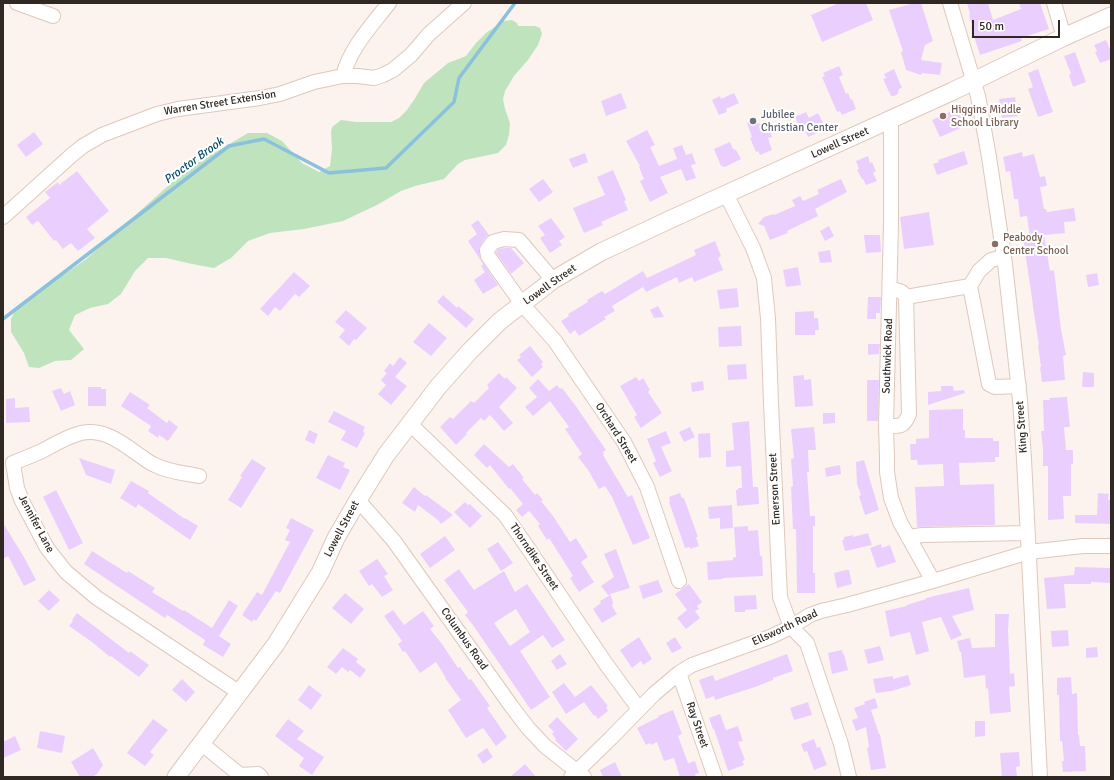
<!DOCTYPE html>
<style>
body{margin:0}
#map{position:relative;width:1114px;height:780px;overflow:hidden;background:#fcf3ee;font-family:Signika,sans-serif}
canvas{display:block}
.frame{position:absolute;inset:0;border:4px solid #302823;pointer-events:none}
.scale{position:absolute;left:972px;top:20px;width:88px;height:18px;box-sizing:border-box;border:2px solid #302823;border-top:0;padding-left:5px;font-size:12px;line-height:14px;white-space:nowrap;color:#302823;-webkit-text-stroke:3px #fff;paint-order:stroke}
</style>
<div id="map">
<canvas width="1114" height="780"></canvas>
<div class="frame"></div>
<div class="scale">50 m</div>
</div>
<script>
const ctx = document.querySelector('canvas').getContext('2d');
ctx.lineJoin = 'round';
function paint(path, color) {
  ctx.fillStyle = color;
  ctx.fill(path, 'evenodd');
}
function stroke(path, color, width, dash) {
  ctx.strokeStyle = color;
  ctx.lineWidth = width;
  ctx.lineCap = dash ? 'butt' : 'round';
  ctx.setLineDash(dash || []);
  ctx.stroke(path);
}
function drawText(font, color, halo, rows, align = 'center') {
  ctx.font = font + ' Signika,sans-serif';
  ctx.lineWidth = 4;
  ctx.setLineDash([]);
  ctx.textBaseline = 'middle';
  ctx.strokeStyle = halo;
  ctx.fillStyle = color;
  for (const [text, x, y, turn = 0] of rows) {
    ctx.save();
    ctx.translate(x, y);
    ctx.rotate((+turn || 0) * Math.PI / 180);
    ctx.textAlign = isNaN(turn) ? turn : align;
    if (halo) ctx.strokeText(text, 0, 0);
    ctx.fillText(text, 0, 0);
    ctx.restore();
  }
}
const green = new Path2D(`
 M512,20L517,23L518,26H535L540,28L542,34L538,45L528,60L514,76L505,91L503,99L505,109L510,123L509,135L506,145L498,153L465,160L458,164L444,179L415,186L401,191L377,205L343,221L304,229L270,233L248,241L231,258L214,268L192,264L166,258H148L135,271L121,294L108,304L90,308L75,315L69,330L84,349L71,360L55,361L39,368L29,367L24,353L11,332V319L17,306L85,260L187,169L248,133H267L282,141L302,163L319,172L330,166L332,149L331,132L332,127L341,120L356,122H391L399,118L406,111L414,100L424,83L448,63L466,56L476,43L486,33L503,21Z`);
const stream = new Path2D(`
 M3,319L229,146L264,139L329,173L386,168L454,102L459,78L515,3`);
const building = new Path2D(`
 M839,3H866L873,20L822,42L811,15Z
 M914,3H921L933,41L925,45L921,60L942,63L940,75L922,73L921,75L906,70L901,52L903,51L889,10Z
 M967,3H988L993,20L1021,9L1019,3H1040L1049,29L1021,38L1022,41L980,55L971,27L972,26L969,15L970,14Z
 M1106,40L1111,52V59L1100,63L1095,52L1097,51L1094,45Z
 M1075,52L1086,82L1073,87L1069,75L1071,74L1064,56Z
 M839,66L843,75L839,77L846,94L848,93L851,100L852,99L856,109L842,115L840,111L837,112L822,77L825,76L823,73Z
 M894,69L902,88L899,89L898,94L894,96H891L883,79L886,78L884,74Z
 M1038,69L1053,112L1038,117L1028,89L1033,87L1028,73Z
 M621,93L627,108L606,116L601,101Z
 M734,93L739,103L726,109L727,112L719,115L712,100L720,96L721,99Z
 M1015,97L1018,116L1002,118L999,99Z
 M960,107L968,125L940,137L932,120Z
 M806,112L809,118L818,113L826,129L808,137L804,128L801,130L795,117Z
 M757,119L758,124L766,121L772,137L768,138L772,150L760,155L758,151L756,152L750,138L752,137L747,123Z
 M647,130L655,145L650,147L659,166L677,159L673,148L682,145L686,155L692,153L696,164L691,165L696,178L686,181L681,169L660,177L668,193L650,202L640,181L644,179L639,167L640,166L626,141Z
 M34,132L43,144L26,157L17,145Z
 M730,142L733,149L736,150L741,159L725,167L721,166L714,149Z
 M964,151L968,164L937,175L933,164L939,162L938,160Z
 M1022,152L1023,157L1034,154L1040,177L1045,176L1047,186L1040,187L1044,209H1046L1047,212L1074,208L1076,221L1064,222L1065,233L1044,235L1050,271L1054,270L1061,329L1066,355L1063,356L1065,380L1042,382L1040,367H1041L1038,345H1039L1034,314L1031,291L1023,239L1030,238L1027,216L1020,217L1018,199H1014L1010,171L1006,172L1003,157Z
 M585,153L588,162L573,168L569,159Z
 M868,156L870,163L872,162L876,171L873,173L877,181L866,185L863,179H862L857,170L859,169L856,161Z
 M613,170L626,200L624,201L628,210L601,222L603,225L584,233L573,208L605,195L597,177Z
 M77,171L109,211L87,229L95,238L78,251L71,243L63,249L56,240L54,241L38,221L32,225L26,217L50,198L45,192L58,182L59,185Z
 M543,179L553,192L539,202L529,189Z
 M841,179L847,192L815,209L818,216L787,231L788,233L770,240L764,226L758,224L764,217L773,214L774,215L795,206L792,200L800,196L803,201L819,194L817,190Z
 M929,212L934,245L904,249L900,217Z
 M551,218L565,237L559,241L562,245L550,253L540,238L545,235L538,226Z
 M478,220L489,235L486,237L479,248L480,258L498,285L483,294L474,280L485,272L481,266L483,264L468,241L477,234L471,225Z
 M829,226L834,236L825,241L820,231Z
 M864,235H880L881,252L866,253Z
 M715,241L721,256L718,258L723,270L694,282L692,277L679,283L677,277L646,292L643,287L612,306L615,311L604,317L606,319L579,336L575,330L570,334L561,321L569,316L568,314L588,302L587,300L602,291L605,294L643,271L647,278L696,255L694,250Z
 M505,248H511L524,263L511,274L496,253L498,249Z
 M830,250L832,262L820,263L818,252Z
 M798,267L801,285L786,287L783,270Z
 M294,272L310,286L299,297L295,294L280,311L275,307L268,316L260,309Z
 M1097,273L1099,285L1088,287L1086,275Z
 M737,288L739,307L720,309L717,290Z
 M443,295L457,308L458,306L474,319L466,328L437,302Z
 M868,297H881L880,313H876V319H867Z
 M658,306L664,317L654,318L650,310Z
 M346,310L367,328L356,340L354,339L349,346L339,337L345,330L335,322Z
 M814,311V318H818L819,330H815V335H795V312Z
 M429,323L447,338L431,356L413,342Z
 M741,326L742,346L719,347L718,327Z
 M868,344H880L879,354L868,355Z
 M530,346L543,362L541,364L543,367L532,377L517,360L521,357L519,355Z
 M400,357L407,363L395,377L407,386L391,405L378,394L386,385L381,380L387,373L384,371L390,363L393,366Z
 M746,364L747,379L728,380L727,365Z
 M1083,372L1094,373V387H1082Z
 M499,373L505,379L506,377L517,388L499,407L513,423L504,431L490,415L484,421L481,418L466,433L467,434L456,445L440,427L450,417L453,419L471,401L474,403L489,388L487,385Z
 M804,375V380L811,379L813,406L795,407L793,376Z
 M636,377L639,381L643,378L650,390L648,392L662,413L641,428L634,417L637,415L620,386Z
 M538,379L549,391L557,385L560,389L562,388L575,405L606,450L603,452L604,454L603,455L628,497L632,495L650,538L633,545L612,497L605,486L599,489L588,470L578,457L582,454L565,429L569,427L550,401L533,416L525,407L537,397L529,388Z
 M867,380H879L878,421H867Z
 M703,381L704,390L692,392L691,383Z
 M941,386H953L954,391L964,390L965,393L928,405V392L941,391Z
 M88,387H101V389H106V406H88Z
 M61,388L64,394L70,391L75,405L61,411L52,391Z
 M130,392L150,405L147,408L167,423L169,420L178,427L168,441L159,435L158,438L148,431L151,426L121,406Z
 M1067,397L1070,427H1064L1066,450H1073V464H1071V496H1063L1064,519L1048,520V466H1043V450L1041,431H1044L1043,400H1050L1049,398Z
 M15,398V408L29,407L30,422L6,423V399Z
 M963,409V430H965V438H993V441H999V457H995V462L959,463L960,485L994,484L995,525L917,527L915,487L944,486L943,464L918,465L917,460H911L910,444H916V439L929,438V410Z
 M334,411L365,427L363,432L365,433L357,448L341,440L346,431L328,422Z
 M823,413H835V423L823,424Z
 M749,421L753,487H758L759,504L737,506L736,490H738V488H742L741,466L726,467V451L734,450L732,423Z
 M690,427L695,437L684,442L679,432Z
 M814,427L816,450H808L809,472H807L810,516H815V526H813V573H815V593H797L796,529H793L791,487L793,486L791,459L794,458L791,429Z
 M309,430L318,434L314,444L305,440Z
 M666,431L671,443L661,447L672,471L660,477L653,463L656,461L647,439Z
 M710,433L711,457L699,458L698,434Z
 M484,444L509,467L513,464L524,478L522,479L535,495L537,493L543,500L541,501L553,516L570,542L576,538L588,557L581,562L594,582L579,592L570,578L573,576L563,560L549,538L547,540L538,526L540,524L529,511L522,517L516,510L523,504L510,488L509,489L490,465L487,468L474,455Z
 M328,455L345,463L343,467L350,470L340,490L316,478Z
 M79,458L115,470L111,484L86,475Z
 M252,459L266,468L241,508L228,500L242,477L240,476Z
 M864,460L879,510L865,515L859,496L861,495L857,484L856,462Z
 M840,465L841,474L826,477L825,468Z
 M131,481L149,491L148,493L185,519V518L198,526L190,540L138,504L136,508L120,498Z
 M414,487L425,496L426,495L453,515L441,524L439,521L418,505L415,512L402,503Z
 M56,490L83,543L69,550L43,497Z
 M680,493L682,498H684L698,537H696L699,546L690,549V547L685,548L669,502H670L669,497Z
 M1098,493L1109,494L1108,500H1111V524L1075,523V515H1097Z
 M465,502L468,505L470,504L482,516L470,528L454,512Z
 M732,505L733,528L720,529V518L709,519L708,507Z
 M291,518L314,530L280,593L276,591L256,621L254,619L252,622L242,615L257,592L262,595L290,542L285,540L290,530L286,528Z
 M3,523L24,557L36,580L24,586L8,556L3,559Z
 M748,526V531L758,530L760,556H762L763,576L723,578V579L708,580L707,562L733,560V558L736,557L734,527Z
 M868,533L872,545L845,551L842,540H844V537L853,535V537Z
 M445,536L455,550L430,568L420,554Z
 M498,542L513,563L501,571L487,549Z
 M881,544L882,548L890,545L896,562L877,568L870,548Z
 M616,549L630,588L610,594L613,602L612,606L617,614L602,623L593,609L601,603L600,601L610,595H608L601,586L614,577L604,554Z
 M92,551L127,573L128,571L155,588L152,592L183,611L184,610L212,628L229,600L238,606L219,636L231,644L223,657L203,645L205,640L167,615L165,618L84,564Z
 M377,559L388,574L384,576L393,590L382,597L372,584L369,586L359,571Z
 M1075,567L1111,568V583L1091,582V584H1064L1066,608L1047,609L1044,578L1074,575Z
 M459,569L474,590L504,571L515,592L527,584L565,640L552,648L543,635L520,651L550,697L531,710L475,628L465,615L468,612L444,580ZM516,609L530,632L510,646L494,623Z
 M846,570H849L852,584L837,588L834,573Z
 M658,580L663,592L643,599L639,586Z
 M689,584L702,602L697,606L699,609L695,611L700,618L686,629L677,618L687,610L675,594Z
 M969,588L974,610L952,616L962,635L951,640L941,617L922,622L929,651L916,655L910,632L890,637L885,611L907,606V605L926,599V598Z
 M49,590L60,600L49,611L38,601Z
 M345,593L364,609L351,624L332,608Z
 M756,595L757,609L745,610V612H735L734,596Z
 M393,610L404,625L423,611L434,626L430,629L442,644L458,668L460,667L469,680L471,679L490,706L487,708L507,737L496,746L483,728L466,738L448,710L461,700L445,678H446L436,662L420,673L405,651L403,652L398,644L402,641L384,616Z
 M77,613L129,653L130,651L149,665L139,677L111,656L110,657L92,642L69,626L73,621L72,620Z
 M995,614H1009L1008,631L1010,674L1014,673L1015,686L1009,687L1011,712L990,714L988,688L986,689L985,675L964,678L961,652H960L957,641L970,638L972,648L995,647Z
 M1068,630L1069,646L1052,647L1051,631Z
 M639,637L652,659L643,665L641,661L632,668L620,650Z
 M675,637L682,648L672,653L666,643Z
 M880,646L884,660L868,664L864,650Z
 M1097,647L1098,657L1086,658V648Z
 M343,648L358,659L356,662L366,670L360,678L350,670L348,672L342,667L336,674L327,667Z
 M842,650L843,654H844L848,670L832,674L828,653Z
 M560,654L567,664L557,670L551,661Z
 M787,654L793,671L773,678V680L755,687L733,694L715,700L714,696L706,699L699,680L713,675L715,681Z
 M908,675L911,685L892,691L876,693L873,679L893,676V679Z
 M1071,677L1072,694L1077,693L1078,735H1079L1080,746H1085L1086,771L1063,772L1062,761H1064L1062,741H1060L1059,695H1057V678Z
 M182,679L195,692L186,702L172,690Z
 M564,683L575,697L591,685L608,706L606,707L608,711L598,719L595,715L594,716L584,702L566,714L552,692Z
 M309,685L322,695L311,710L298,700Z
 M875,698L878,708L871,710L879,734H880L886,768L871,770L867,748L869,747L866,727L856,731L852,720L858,718L854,708L865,704L864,702Z
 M808,702L812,715L794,720L790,708Z
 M673,710L682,734L678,736L688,763L695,761L699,773L695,774L696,777H680L674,758L664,761L657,742L651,745L650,743L646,745L637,728L659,717L658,716Z
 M720,714L726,730L738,726L743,741L738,742L745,760L742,761L744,765L728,771L714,729H713L709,718Z
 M557,717L578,739L566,751L555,740L556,739L552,734L554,732L548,726Z
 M153,719L168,730L150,752L154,755L145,766L127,753Z
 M288,719L304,731L297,739L324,757L312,775L299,766L304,758L275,736Z
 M975,721H985V736L975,737Z
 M40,731L65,736L62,753L37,748Z
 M15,736L21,750L3,758V742Z
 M814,739L817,748L820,747L827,765L814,770L807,751L804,752L801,744Z
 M93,748L103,765L97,774L92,777H80L71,762Z
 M487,748L493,757L483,764L477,755Z
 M1019,752L1020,766L1016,767L1017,777H1002L1000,753Z
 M615,762L622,777H603L600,770Z
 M525,764L536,777H510Z`);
const minor = new Path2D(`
 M17,3L53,16
 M950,3L978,96L989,157L1005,264L1020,400L1024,459L1040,777
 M1054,3L1064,37
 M343,76C350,48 372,25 389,3
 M891,120V223L886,426L887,457V472L891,498L900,522L933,581
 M726,194L753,248L764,278L765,289L768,318L771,403L780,597L791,627L807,643L841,744L849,777
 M3,217L73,154L83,146L102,135L157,114L178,109L260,98L280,94L314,82L343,76H358L374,78L383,75L393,70L411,55L429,34L464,3
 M553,280L519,240L504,239L493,242L487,250L488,256L522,304L555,341L624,442L647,487L679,581
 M970,286L989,384L995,387L1019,386
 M906,297L970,286L979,271L991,260L1004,257
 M409,423L505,515L530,551L606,664L639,709
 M886,426C899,426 904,428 909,414L906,297C902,290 897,290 890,290
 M199,476C184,473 168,472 155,465C150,463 146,460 142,457C123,444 105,428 81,433C66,437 55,444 42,451C33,455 23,459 13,463L17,488L22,501L47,548L66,572L97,598L240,693
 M358,500L394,541L512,707L528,728L545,746L584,777
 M908,537L923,535L1028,533
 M679,673L715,777
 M202,744L240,775L241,777
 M240,775L258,774L261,777
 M571,777L611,738L654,694L679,673L692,665L770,637L791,627L810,615L821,611L847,605L933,581L1029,552L1083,546H1111`);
const major = new Path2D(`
 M176,777L276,644L320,573L336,538L358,500L386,455L438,387L469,352L500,321L553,280L601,252L669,220L953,91L1064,37L1111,16`);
const markers = [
 [943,116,4,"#8d6e63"],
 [753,121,4,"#6b7280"],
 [995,244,4,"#8d6e63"]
];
const streetNames = [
 ["Warren Street Extension",220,103,-9],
 ["Lowell Street",840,143,-24],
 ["Lowell Street",550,285,-35],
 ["Southwick Road",888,356,-88],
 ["King Street",1022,427,-94],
 ["Orchard Street",616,433,58],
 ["Emerson Street",775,489,-93],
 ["Jennifer Lane",36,524,62],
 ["Lowell Street",342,529,-62],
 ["Thorndike Street",534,557,56],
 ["Ellsworth Road",785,628,-25],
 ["Columbus Road",464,639,55],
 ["Ray Street",697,725,71]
];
const educationNames = [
 ["Higgins Middle",951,110],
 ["School Library",951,123],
 ["Peabody",1003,238],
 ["Center School",1003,251]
];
const worshipNames = [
 ["Jubilee",761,115],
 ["Christian Center",761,128]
];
const waterNames = [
 ["Proctor Brook",194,161,-36]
];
paint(green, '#bfe4bd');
stroke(stream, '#8bc1dd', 3.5);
paint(building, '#eacffe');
stroke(minor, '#ddc8bc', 16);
stroke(major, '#ddc8bc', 19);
stroke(minor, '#fff', 14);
stroke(major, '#fff', 17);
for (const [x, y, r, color] of markers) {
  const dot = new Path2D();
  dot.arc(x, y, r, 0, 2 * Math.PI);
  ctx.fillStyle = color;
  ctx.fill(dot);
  stroke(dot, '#fff', 1.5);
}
drawText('11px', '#302823', '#fff', streetNames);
drawText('11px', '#785e54', '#fff', educationNames, 'left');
drawText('11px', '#5b616d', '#fff', worshipNames, 'left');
drawText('italic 12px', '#004b67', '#fff', waterNames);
</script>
